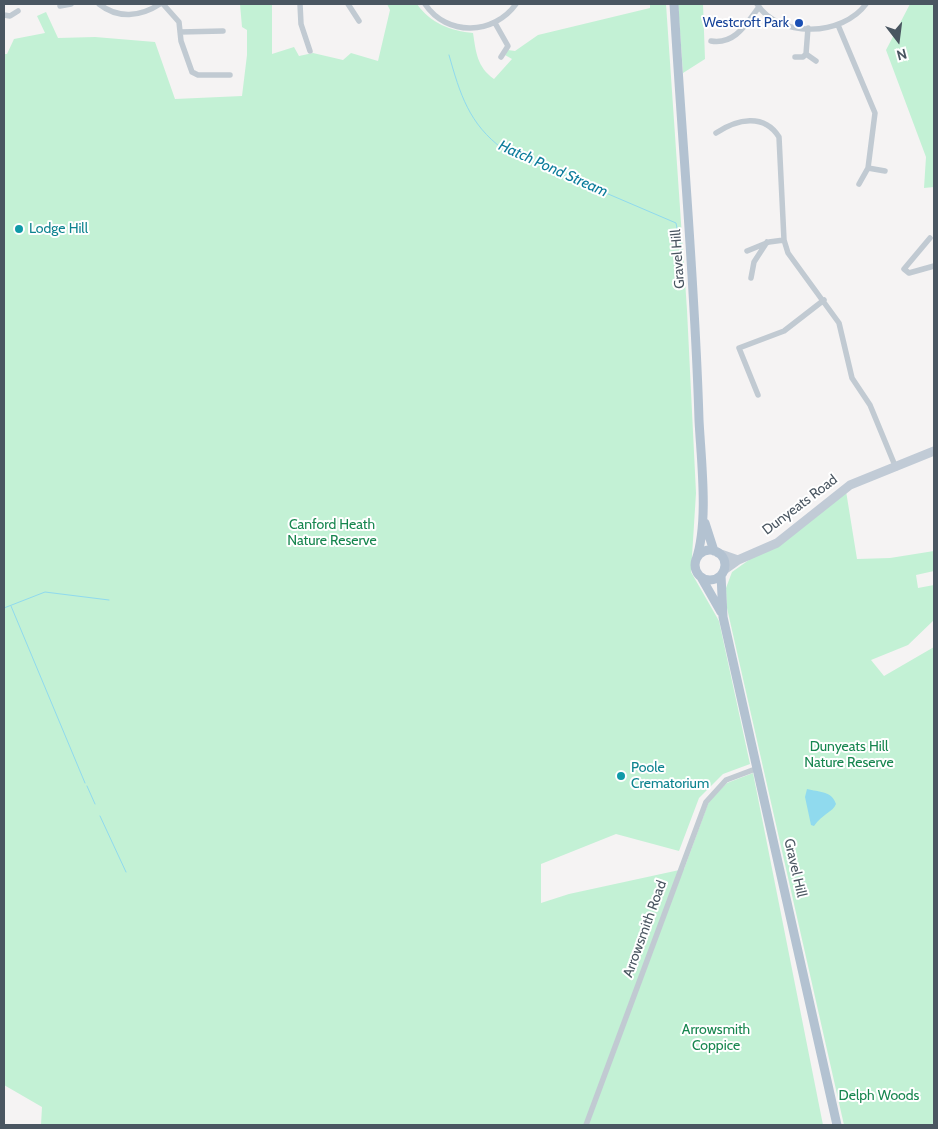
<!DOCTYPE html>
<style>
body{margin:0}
#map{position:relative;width:938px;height:1129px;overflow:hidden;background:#f5f3f3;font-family:Cabin,sans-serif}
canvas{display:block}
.frame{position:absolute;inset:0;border:5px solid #4a5661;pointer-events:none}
.north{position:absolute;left:873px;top:15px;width:50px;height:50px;-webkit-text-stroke:4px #fff;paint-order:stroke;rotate:165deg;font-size:14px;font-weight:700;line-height:20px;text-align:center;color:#4a5661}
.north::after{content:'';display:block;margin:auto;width:18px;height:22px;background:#4a5661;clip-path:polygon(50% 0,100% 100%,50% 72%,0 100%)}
</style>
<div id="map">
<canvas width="938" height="1129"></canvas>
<div class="frame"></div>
<div class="north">N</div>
</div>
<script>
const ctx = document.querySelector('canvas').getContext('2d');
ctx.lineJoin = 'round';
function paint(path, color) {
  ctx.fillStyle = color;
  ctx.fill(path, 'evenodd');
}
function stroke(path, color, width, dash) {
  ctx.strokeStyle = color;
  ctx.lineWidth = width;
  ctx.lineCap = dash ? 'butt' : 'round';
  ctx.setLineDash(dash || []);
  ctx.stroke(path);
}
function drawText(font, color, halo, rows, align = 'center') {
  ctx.font = font + ' Cabin,sans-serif';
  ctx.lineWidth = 4;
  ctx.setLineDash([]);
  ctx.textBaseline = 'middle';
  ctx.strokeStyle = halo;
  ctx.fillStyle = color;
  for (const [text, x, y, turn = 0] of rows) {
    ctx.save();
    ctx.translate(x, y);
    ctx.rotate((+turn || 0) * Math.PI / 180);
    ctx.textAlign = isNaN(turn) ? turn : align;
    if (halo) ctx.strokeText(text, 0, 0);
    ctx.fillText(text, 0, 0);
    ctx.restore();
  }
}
const green = new Path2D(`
 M240,4H272V54L294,47L299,56L313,53L343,60L351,53L378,61L390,10L387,4H417C430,23 451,31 473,33C476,52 477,67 494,79L512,59L505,55L508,50L515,51L538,35L650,8V4H666L687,310L696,493L691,572L719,621L750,764L723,774L699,798L679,851L616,834L541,864V903L569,894L684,869L709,801L727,783L753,773L823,1125H41L42,1107L4,1085V54H7L14,39L45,33L37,16L46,12L58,38L95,37L155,42L175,99L242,96L247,55V30L242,27Z
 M678,4H703L705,59L683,73Z
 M910,4H934V187L924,188L926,157L886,50Z
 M846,491L857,559L890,558L934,551V571L916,575L918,588L934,585V620L908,645L871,660L884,676L934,647V1125H844L727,608L726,588L732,572Z`);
const water = new Path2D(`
 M807,789C819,792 832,791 836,804C833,812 822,814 814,826L811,825L805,797Z`);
const stream = new Path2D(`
 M449,55C460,94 469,124 503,149L676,223L682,253
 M11,606L85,783
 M4,608L45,592L109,600
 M87,786L95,804
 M100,816L126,872`);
const street = new Path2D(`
 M99,4C118,19 140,17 160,4
 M163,4L179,22L181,41L192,72L198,75H230
 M300,4L301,24L310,51
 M348,4L359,21
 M425,4C447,37 494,35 516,4
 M757,4C779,39 843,36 866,4
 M60,6L71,4
 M4,15L10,16L18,11
 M495,23L508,46L501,57
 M838,25L875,113L868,168L859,184
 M180,32L223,31
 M711,41C735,45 746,24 759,7
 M806,54L816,61
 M795,57H803L806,54L808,28
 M716,133C737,119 764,113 779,137L784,240L788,253L839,323L852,378L870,405L896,468
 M868,168L885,171
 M930,238L904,269L909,273L934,266
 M747,251L769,242L784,240
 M751,278L754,262L767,242
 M758,395L739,348L784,331L824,300
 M586,1125L706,802L726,780L758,768`);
const secondary = new Path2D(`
 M718,553L738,560
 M724,570L738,560L777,543L850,485L934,451`);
const primary = new Path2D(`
 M674,4C682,143 695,281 699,420C701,460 709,522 696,560
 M705,523L714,551
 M695 565a15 15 0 1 1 30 0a15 15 0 1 1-30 0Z
 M721,575L723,617L837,1125
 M701,577L721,612`);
const markers = [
 [799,23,5,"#1a4fb4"],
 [19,229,5,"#0f9aa8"],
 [621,776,5,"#0f9aa8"]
];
const transitNames = [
 ["Westcroft Park",789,23]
];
const cultureNames = [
 ["Lodge Hill",29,229],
 ["Poole",631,768],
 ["Crematorium",631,784]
];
const streetNames = [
 ["Gravel Hill",678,259,-94],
 ["Dunyeats Road",800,505,-37],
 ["Gravel Hill",795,868,77],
 ["Arrowsmith Road",645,929,-70]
];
const parkNames = [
 ["Canford Heath",332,525],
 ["Nature Reserve",332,541],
 ["Dunyeats Hill",849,747],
 ["Nature Reserve",849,763],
 ["Arrowsmith",716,1030],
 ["Coppice",716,1046],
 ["Delph Woods",879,1096]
];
const waterNames = [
 ["Hatch Pond Stream",553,169,24]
];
paint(green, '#c3f1d5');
paint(water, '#90daee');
stroke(stream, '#90daee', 1);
stroke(street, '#c1cad2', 5.5);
stroke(secondary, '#c1cbd6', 9);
stroke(primary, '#b3c2d1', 9);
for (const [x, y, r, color] of markers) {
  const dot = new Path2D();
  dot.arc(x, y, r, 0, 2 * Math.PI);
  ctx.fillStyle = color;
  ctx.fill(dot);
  stroke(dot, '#fff', 2);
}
drawText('14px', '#164399', '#fff', transitNames, 'right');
drawText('14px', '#0d838f', '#fff', cultureNames, 'left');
drawText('14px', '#4a5661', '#fff', streetNames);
drawText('14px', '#17864f', '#fff', parkNames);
drawText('italic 15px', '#0c7c9b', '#fff', waterNames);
</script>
